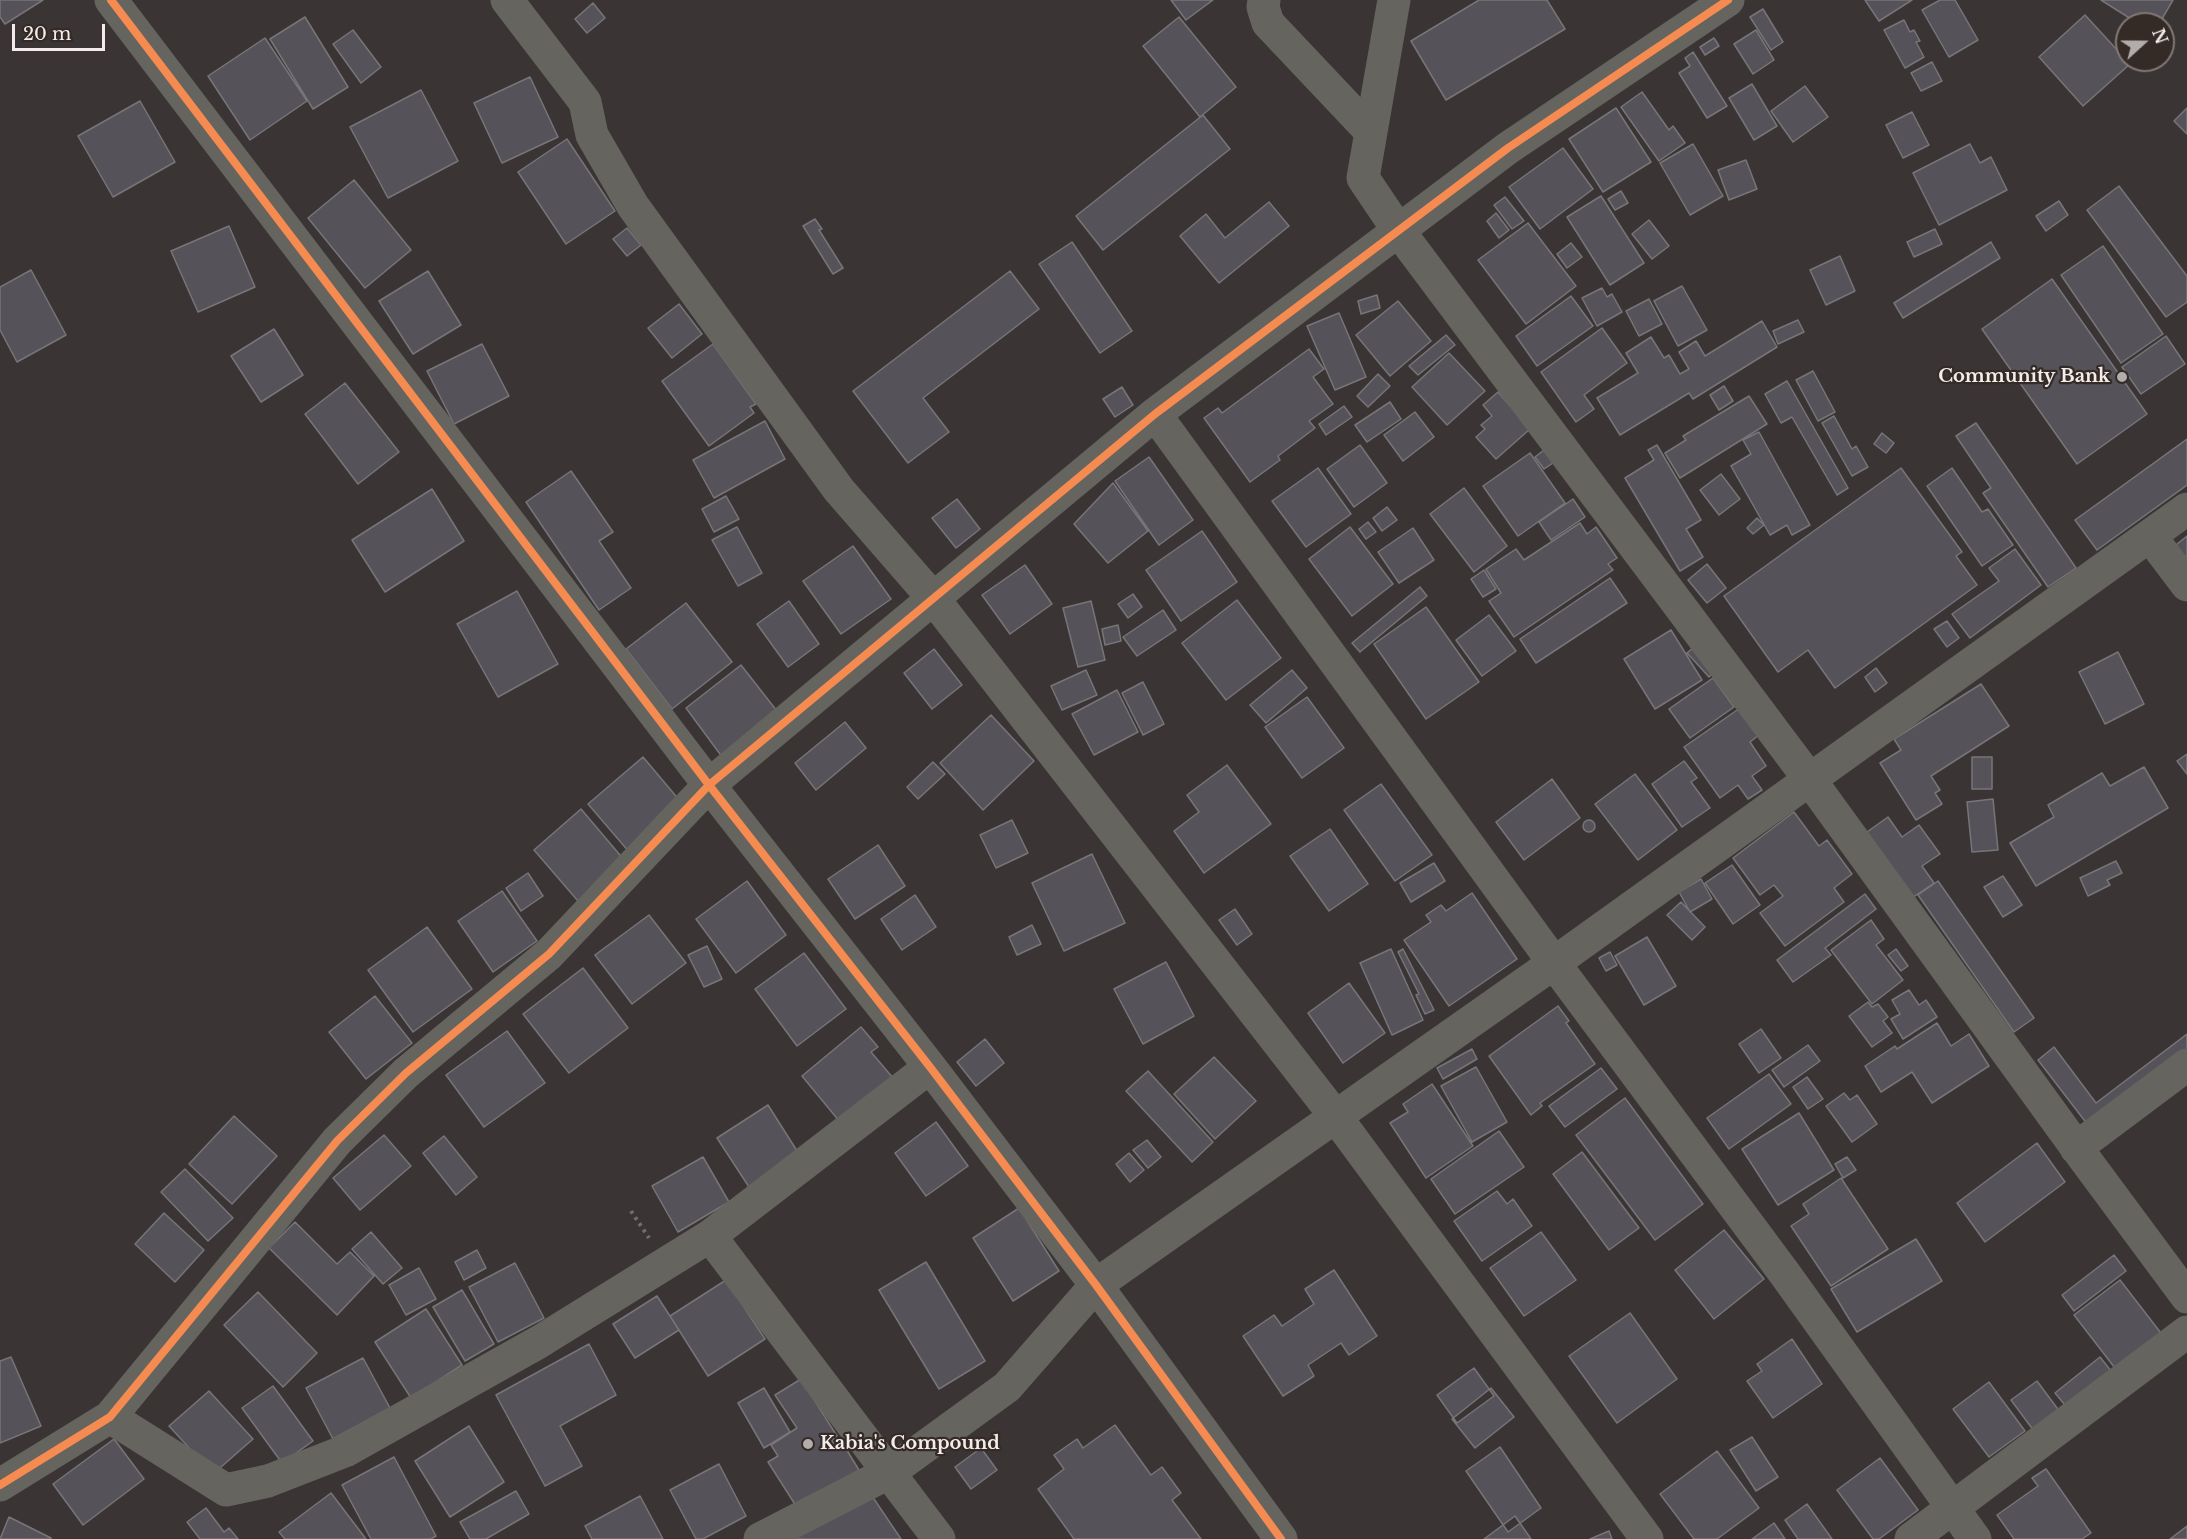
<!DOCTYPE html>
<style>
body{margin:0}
#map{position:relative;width:2187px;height:1539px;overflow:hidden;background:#3a3534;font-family:"Libre Baskerville",serif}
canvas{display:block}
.north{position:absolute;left:2115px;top:12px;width:60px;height:60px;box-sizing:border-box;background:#342a26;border:2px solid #807874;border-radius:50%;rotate:69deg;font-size:16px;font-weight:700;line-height:24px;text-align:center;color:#f3ecea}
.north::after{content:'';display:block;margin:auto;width:21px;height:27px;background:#b2acaa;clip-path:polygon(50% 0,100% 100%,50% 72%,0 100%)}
.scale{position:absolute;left:12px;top:24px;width:93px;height:27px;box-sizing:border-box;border:3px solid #f3ecea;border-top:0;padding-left:8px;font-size:18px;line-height:21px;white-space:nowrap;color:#f3ecea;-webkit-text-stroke:4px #342a26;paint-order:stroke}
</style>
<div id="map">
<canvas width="2187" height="1539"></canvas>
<div class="north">N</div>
<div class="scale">20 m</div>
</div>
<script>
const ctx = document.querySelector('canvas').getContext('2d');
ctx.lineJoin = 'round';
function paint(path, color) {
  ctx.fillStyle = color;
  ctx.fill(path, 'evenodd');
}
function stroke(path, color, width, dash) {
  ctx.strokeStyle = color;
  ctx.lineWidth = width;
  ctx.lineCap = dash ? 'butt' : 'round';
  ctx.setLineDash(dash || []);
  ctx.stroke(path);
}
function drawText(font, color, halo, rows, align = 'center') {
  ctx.font = font + ' "Libre Baskerville",serif';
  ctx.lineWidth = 4.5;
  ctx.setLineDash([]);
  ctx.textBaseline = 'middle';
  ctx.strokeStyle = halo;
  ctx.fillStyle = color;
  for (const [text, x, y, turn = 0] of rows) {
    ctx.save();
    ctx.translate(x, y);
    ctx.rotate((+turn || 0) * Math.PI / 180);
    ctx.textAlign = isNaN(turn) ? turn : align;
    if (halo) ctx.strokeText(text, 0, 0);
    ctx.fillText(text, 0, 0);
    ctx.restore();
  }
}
const building = new Path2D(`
 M0,0H43L5,24L0,17Z
 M1171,0H1213L1186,20Z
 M1479,0H1547L1565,29L1446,100L1411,41Z
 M1865,0H1912L1879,21Z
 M1940,0H1955L1978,40L1949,57L1922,10Z
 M2101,0H2173L2159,24H2139Z
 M593,3L605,18L587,33L575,19Z
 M1763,9L1783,42L1771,50L1750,17Z
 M2085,15L2130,64L2083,106L2039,57Z
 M305,17L348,87L313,109L270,39Z
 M1179,17L1236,87L1200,117L1143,46Z
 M1904,20L1910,32L1914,30L1920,41L1916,42L1924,57L1905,68L1884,30Z
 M353,30L381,67L361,83L333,44Z
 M1756,30L1774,60L1753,74L1734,44Z
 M265,38L307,101L250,140L208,76Z
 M1714,38L1719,46L1705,55L1700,47Z
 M1693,52L1727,106L1707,118L1679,73L1690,66L1685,58Z
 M1932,62L1942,81L1921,91L1911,73Z
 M530,77L558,137L502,163L474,103Z
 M1752,84L1777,126L1754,140L1729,98Z
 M1805,86L1828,117L1793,142L1771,111Z
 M421,90L458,161L388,198L350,127Z
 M1642,92L1669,130L1673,126L1685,143L1659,161L1621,107Z
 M140,101L175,162L113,197L78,136Z
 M1616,108L1651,162L1603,192L1569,139Z
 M2187,108V134L2174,121Z
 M1912,112L1929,145L1903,158L1886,125Z
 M1203,115L1230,149L1103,250L1076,216Z
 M567,139L615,211L566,244L518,172Z
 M1693,144L1723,196L1690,215L1660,163Z
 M1970,144L1980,163L1991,157L2007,190L1939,225L1913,173Z
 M1563,148L1593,189L1540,229L1509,187Z
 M1746,160L1757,189L1729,200L1718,170Z
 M354,180L411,250L365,288L308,218Z
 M2119,186L2187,276V302L2166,317L2087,210Z
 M1621,191L1628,203L1615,210L1608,199Z
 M1601,196L1644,263L1610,285L1567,217Z
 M1505,197L1524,221L1512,229L1494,205Z
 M2059,201L2068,215L2046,231L2036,216Z
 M1269,202L1289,226L1219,283L1180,236L1206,214L1225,238Z
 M1496,213L1509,230L1499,238L1487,221Z
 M815,219L822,229L819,230L843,268L833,274L803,226Z
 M1649,220L1669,246L1652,259L1632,234Z
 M1528,223L1576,286L1526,324L1478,260Z
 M229,226L255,287L198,312L171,251Z
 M627,228L641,245L627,256L613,239Z
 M1935,229L1942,244L1914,257L1907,242Z
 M1072,242L1132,331L1100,353L1039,264Z
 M1991,242L2000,258L1903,318L1894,303Z
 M1571,243L1582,257L1567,268L1557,254Z
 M2103,246L2163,334L2121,363L2061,275Z
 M1840,256L1855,291L1826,305L1810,270Z
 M31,270L66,335L17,362L0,330V287Z
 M428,271L461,325L413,354L379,301Z
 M1010,271L1039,309L923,398L949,432L908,463L853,391Z
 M2052,279L2147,414L2077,464L1982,329Z
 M1682,286L1707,330L1678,346L1654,301Z
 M1602,288L1607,297L1612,294L1622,312L1597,326L1582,298Z
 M1377,295L1380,308L1361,314L1358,301Z
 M1571,296L1593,326L1537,366L1516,336Z
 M1649,299L1662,324L1639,336L1626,311Z
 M1398,301L1431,341L1390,376L1356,335Z
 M679,304L702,334L672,358L648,328Z
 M1339,313L1366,377L1335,390L1307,326Z
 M1798,320L1804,332L1778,344L1773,331Z
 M1762,321L1777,347L1693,399L1689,393L1620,435L1597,398L1638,373L1626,353L1651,337L1664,358L1669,355L1680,374L1689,369L1679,352L1696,341L1705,356Z
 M1602,328L1627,363L1584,395L1594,409L1576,422L1541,372Z
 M274,329L303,375L261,402L231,356Z
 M1446,335L1455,345L1418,375L1409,366Z
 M2166,336L2185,364L2141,394L2122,367Z
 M482,344L509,396L454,424L427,371Z
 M713,344L756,404L750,407L754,413L709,446L662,381Z
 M1309,349L1324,369L1313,377L1333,404L1309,421L1315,428L1278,456L1280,460L1250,482L1204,418L1218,408L1222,413Z
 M1449,353L1485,391L1447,425L1412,387Z
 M1813,371L1835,412L1818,421L1796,380Z
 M1378,374L1390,386L1368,407L1357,396Z
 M1787,381L1848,488L1837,495L1792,417L1781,423L1765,394Z
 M345,383L399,452L358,484L305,414Z
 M1724,386L1733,401L1719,410L1710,395Z
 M1122,387L1133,405L1115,417L1103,399Z
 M1498,392L1530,429L1496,459L1476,437L1485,429L1481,425L1492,416L1483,405Z
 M1749,396L1767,424L1680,478L1665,453L1686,440L1683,436Z
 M1390,402L1401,419L1367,442L1355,425Z
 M1344,406L1352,417L1326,435L1319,424Z
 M1415,412L1434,437L1403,461L1384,435Z
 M1834,416L1852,449L1856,446L1868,467L1852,476L1822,423Z
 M765,421L785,459L714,498L693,460Z
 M1976,423L2076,568L2048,587L1983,493L1991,488L1956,436Z
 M1759,432L1810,525L1792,535L1787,525L1770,535L1731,466L1751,454L1743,440Z
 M1882,433L1894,443L1886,453L1874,444Z
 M2187,439V485L2097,550L2075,520Z
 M1360,445L1387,483L1354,507L1327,469Z
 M1657,445L1701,520L1686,529L1703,557L1680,571L1625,478L1654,460L1648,450Z
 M1544,450L1553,463L1544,469L1535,457Z
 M1530,453L1565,503L1518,536L1483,486Z
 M1149,457L1193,520L1159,545L1115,481Z
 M1318,468L1351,514L1306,547L1272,501Z
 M1901,468L1962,552L1956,556L1977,585L1835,688L1808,650L1778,672L1724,596Z
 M1952,468L1982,512L1988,509L2013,545L1982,566L1927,486Z
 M571,471L613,532L599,541L631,588L599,610L526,502Z
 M1721,474L1740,499L1719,515L1700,490Z
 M1113,483L1148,531L1108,563L1074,524Z
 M1464,488L1507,546L1474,572L1430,514Z
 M432,489L464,541L385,592L352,540Z
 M726,496L739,519L714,532L702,509Z
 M957,499L980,529L956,548L932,518Z
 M1573,499L1585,517L1551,540L1539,522Z
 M1387,507L1397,520L1382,531L1373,518Z
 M1757,518L1764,525L1753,534L1747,528Z
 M1368,522L1376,532L1366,539L1359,529Z
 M1580,523L1587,534L1596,527L1617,558L1608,564L1613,570L1514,637L1489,601L1501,593L1486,569L1516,549L1524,560Z
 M737,527L762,573L738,586L712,540Z
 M1350,527L1393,584L1352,616L1309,559Z
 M1413,528L1434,560L1399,583L1378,552Z
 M1202,531L1237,582L1181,621L1146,570Z
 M2187,536V556L2185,557L2176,545Z
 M853,546L891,599L841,634L803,581Z
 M2015,549L2041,585L1970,638L1952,614L1999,581L1989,568Z
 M1707,564L1726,588L1707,603L1688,580Z
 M1025,565L1052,604L1010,634L982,595Z
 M1484,570L1496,589L1483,597L1471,579Z
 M1610,578L1627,603L1536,663L1520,639Z
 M1420,587L1427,596L1360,652L1352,643Z
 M517,591L558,664L498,697L457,624Z
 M1133,594L1142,607L1128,618L1118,604Z
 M1237,600L1281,658L1226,700L1182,643Z
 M789,601L819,644L788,667L757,624Z
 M1091,601L1105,660L1078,667L1063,608Z
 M686,603L732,662L672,709L626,649Z
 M1426,607L1479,682L1426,719L1374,644Z
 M1163,610L1176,630L1137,656L1123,637Z
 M1489,615L1516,651L1482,676L1456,640Z
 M1947,621L1959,638L1947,647L1934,629Z
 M1118,625L1121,641L1105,645L1102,629Z
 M1671,630L1702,680L1655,709L1624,659Z
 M1694,647L1716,671L1709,677L1687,653Z
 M934,649L962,685L932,709L904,673Z
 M2118,652L2144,704L2105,724L2079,672Z
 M741,665L791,729L734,773L686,708Z
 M1876,668L1887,683L1875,692L1865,677Z
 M1086,670L1097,695L1062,710L1051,686Z
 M1292,670L1307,688L1266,723L1250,705Z
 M1713,678L1734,707L1690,738L1669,709Z
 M1143,682L1164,724L1143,735L1122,693Z
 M1981,684L2009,726L1931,776L1940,790L1935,793L1942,804L1916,820L1880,763L1901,750L1894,739Z
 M1117,690L1138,732L1094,755L1072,714Z
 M1307,697L1344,748L1302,778L1265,727Z
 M1740,708L1759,735L1750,742L1766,766L1752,776L1762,790L1748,799L1738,785L1720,798L1684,747Z
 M991,715L1034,761L983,810L940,763Z
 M845,722L866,748L816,790L795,763Z
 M2187,754V774L2177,761Z
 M643,757L691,814L636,860L588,804Z
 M1972,757H1992V789H1972Z
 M1684,761L1697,778L1691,782L1710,808L1682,827L1652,784Z
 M933,762L945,774L918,799L907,787Z
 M1227,765L1271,824L1204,873L1174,831L1199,812L1187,795Z
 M2144,767L2168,808L2036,886L2010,843L2054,817L2048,805L2102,773L2110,786Z
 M1635,774L1677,830L1638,860L1595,804Z
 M1552,779L1580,818L1524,860L1496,822Z
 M1381,784L1432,855L1395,881L1344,810Z
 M1993,799L1998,850L1972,852L1967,802Z
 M581,809L625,861L578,901L534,850Z
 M1794,812L1819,846L1827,840L1852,874L1834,888L1844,902L1785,946L1760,913L1783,896L1774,885L1760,895L1733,858Z
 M1888,817L1902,837L1919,825L1940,854L1922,866L1934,883L1912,898L1867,832Z
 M1012,820L1028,853L996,868L980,835Z
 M1583 826a6 6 0 1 1 12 0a6 6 0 1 1-12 0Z
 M1330,829L1368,884L1329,911L1290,856Z
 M878,845L905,886L855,919L828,879Z
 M1092,854L1125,923L1064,951L1032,883Z
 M2116,861L2122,873L2107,880L2110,885L2088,896L2080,878Z
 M1434,863L1445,881L1411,902L1400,883Z
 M1732,865L1760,905L1733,924L1705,883Z
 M528,873L543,896L521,911L506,888Z
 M2003,876L2022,905L2003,917L1984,887Z
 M1701,879L1712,899L1690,912L1679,892Z
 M747,881L786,935L736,973L696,919Z
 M1938,881L2034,1018L2014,1032L1918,895Z
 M502,891L537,941L493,972L458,921Z
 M1472,893L1517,959L1449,1006L1404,940L1431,922L1426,915L1441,905L1446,911Z
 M1865,894L1876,909L1825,948L1831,955L1793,982L1777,960Z
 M915,895L936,927L902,950L881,919Z
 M1681,902L1705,927L1692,940L1667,915Z
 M1235,909L1252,934L1237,945L1219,920Z
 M649,915L686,963L632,1004L595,955Z
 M1871,920L1884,939L1876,945L1903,980L1872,1004L1831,950Z
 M1032,925L1041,944L1017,955L1009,937Z
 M427,927L472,989L413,1032L368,970Z
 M1647,937L1676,986L1644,1005L1615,956Z
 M707,946L722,979L704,987L688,955Z
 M1391,949L1423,1020L1392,1035L1360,963Z
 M1403,949L1434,1010L1425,1014L1416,995L1419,994L1398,952Z
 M1896,949L1908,966L1901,971L1888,955Z
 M1610,952L1617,965L1606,971L1599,958Z
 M804,953L846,1009L797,1046L755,989Z
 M1166,962L1194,1016L1143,1044L1114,989Z
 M583,968L628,1028L569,1073L523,1014Z
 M1349,983L1385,1033L1343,1063L1308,1013Z
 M1909,990L1919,1005L1926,1000L1937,1017L1903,1039L1891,1019L1900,1014L1892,1000Z
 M375,996L412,1043L366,1079L329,1032Z
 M1868,1002L1872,1007L1878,1004L1888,1017L1883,1021L1892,1033L1872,1047L1849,1016Z
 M1558,1006L1569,1021L1566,1023L1595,1064L1540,1103L1542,1106L1531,1115L1489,1056Z
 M1937,1023L1951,1046L1969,1034L1989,1066L1932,1103L1912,1072L1881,1092L1865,1066L1895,1046L1897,1049Z
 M861,1027L878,1047L871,1052L893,1078L840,1122L802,1076Z
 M1761,1029L1781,1058L1759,1073L1739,1044Z
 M507,1031L545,1083L484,1127L446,1075Z
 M2187,1034V1057L2091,1129L2038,1060L2054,1047L2096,1103Z
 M985,1039L1004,1063L976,1086L957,1062Z
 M1808,1045L1820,1061L1784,1087L1772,1070Z
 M1472,1049L1477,1059L1443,1079L1437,1068Z
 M1214,1057L1256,1101L1215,1139L1174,1094Z
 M1476,1067L1507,1122L1472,1142L1441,1086Z
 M1601,1068L1617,1089L1565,1127L1549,1106Z
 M1148,1071L1213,1142L1192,1162L1126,1091Z
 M1769,1074L1791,1104L1729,1149L1707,1118Z
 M1807,1077L1823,1099L1808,1109L1793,1087Z
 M1432,1084L1473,1146L1426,1178L1390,1123L1408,1112L1403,1104Z
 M1844,1093L1850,1100L1857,1095L1877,1124L1852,1142L1826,1106Z
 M1625,1098L1703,1204L1655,1240L1576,1135Z
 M768,1105L799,1154L749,1187L717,1138Z
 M1799,1113L1834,1170L1778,1205L1742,1149Z
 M234,1116L277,1156L232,1204L189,1164Z
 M936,1122L968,1166L926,1196L895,1153Z
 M1499,1131L1524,1167L1455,1214L1431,1179Z
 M384,1135L411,1166L360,1210L333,1178Z
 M444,1136L477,1177L456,1195L423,1153Z
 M1147,1140L1161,1157L1148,1168L1133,1150Z
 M2037,1143L2065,1182L1985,1242L1957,1203Z
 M1582,1152L1639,1228L1609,1250L1553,1174Z
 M1129,1153L1144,1170L1130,1182L1116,1164Z
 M703,1157L729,1202L678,1232L652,1186Z
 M1847,1157L1856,1170L1843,1178L1835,1164Z
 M185,1169L233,1218L208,1241L161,1192Z
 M1841,1178L1888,1249L1831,1286L1791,1226L1809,1214L1803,1204Z
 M1497,1191L1507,1204L1513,1199L1532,1226L1482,1261L1454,1221Z
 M1019,1208L1059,1271L1013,1301L973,1238Z
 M164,1213L204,1250L175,1282L135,1244Z
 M295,1222L337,1264L350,1252L374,1276L337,1315L269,1248Z
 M1724,1230L1764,1279L1714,1319L1675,1270Z
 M371,1232L402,1268L383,1284L352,1249Z
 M1541,1232L1576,1280L1524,1316L1490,1268Z
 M1916,1239L1942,1281L1857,1332L1831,1289Z
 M477,1250L486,1268L464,1280L455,1262Z
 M2114,1255L2126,1271L2074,1311L2062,1295Z
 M926,1262L985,1361L939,1389L879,1290Z
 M515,1263L544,1318L498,1342L469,1287Z
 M419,1268L436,1299L406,1315L389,1285Z
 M1334,1270L1377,1336L1349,1355L1341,1343L1308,1365L1314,1376L1283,1396L1243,1336L1274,1315L1282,1326L1314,1304L1305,1289Z
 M726,1280L765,1339L708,1376L670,1316Z
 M2120,1280L2164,1337L2118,1372L2074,1315Z
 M462,1290L494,1344L465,1361L433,1307Z
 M258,1292L317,1353L283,1387L224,1325Z
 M657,1296L679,1330L635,1358L613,1324Z
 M426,1309L462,1365L411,1398L375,1342Z
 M1630,1313L1677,1379L1617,1423L1569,1356Z
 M1792,1339L1822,1384L1773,1418L1747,1381L1762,1371L1757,1364Z
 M589,1344L616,1395L560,1426L582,1466L545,1486L496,1395Z
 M11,1357L41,1426L0,1443V1361Z
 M2100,1357L2115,1376L2070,1411L2055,1393Z
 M363,1358L390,1408L333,1439L306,1388Z
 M1474,1368L1494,1396L1457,1423L1437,1395Z
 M801,1379L837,1436L832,1440L833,1443L840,1439L859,1470L798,1509L768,1462L778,1456L771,1445L797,1428L775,1395Z
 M2037,1381L2060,1412L2034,1431L2011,1400Z
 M1989,1382L2025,1431L1989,1457L1953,1409Z
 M273,1386L313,1441L282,1463L242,1408Z
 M764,1388L790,1432L764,1448L738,1403Z
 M1491,1388L1514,1417L1475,1448L1452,1419Z
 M209,1391L253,1439L213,1474L169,1426Z
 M1115,1425L1151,1475L1162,1467L1181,1493L1172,1500L1201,1539H1074L1038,1489L1064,1469L1054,1455L1077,1439L1083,1448Z
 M469,1426L504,1482L450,1517L415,1461Z
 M1752,1437L1778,1477L1756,1491L1730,1450Z
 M114,1439L144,1479L83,1525L53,1484Z
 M1500,1447L1541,1508L1508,1532L1466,1471Z
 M981,1448L997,1470L971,1489L955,1467Z
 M1717,1451L1759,1508L1717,1539H1694L1660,1494Z
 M394,1457L436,1536L431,1539H371L342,1485Z
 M1880,1458L1918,1510L1879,1539H1873L1837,1490Z
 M719,1464L746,1516L703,1539H696L670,1490Z
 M2046,1469L2091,1533L2082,1539H2014L1997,1515L2038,1486L2032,1478Z
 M516,1491L529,1514L486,1539H470L460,1522Z
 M331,1493L366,1539H285L279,1532Z
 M640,1496L663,1539H592L585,1526Z
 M872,1496L901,1539H792Z
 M1807,1504L1832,1539H1798L1785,1520Z
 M206,1508L224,1532L229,1528L238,1539H200L187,1522Z
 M1515,1516L1531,1539H1484Z
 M9,1517L51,1538V1539H0Z
 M1774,1523L1785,1539H1752Z
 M2187,1526V1539H2170Z
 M1609,1531L1612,1539H1590Z`);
const path = new Path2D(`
 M631,1211L649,1238`);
const minor = new Path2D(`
 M111,0L709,785L930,1067L1096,1285L1281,1539
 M507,0L585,102L592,135L633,206L839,490L933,598L1336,1117L1647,1539
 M1264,0L1263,7L1268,23L1371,132
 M1394,0L1363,178L1398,230L1810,780L2084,1158L2187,1297
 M1155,414L1554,963L1785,1274L1975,1539
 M2150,536L2187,585
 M2076,1148L2187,1065
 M710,1236L939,1539
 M110,1417L226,1490L268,1481L345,1451L539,1342L710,1236L930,1067
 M0,1485L110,1417L337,1141L406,1073L549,954L709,785L1155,414L1508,148L1728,0
 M760,1539L890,1472L1007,1387L1096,1285L1554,963L2187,509
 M1911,1539L2187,1332`);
const cycleway = new Path2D(`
 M111,0L709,785L930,1067L1096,1285L1281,1539
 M0,1485L110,1417L337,1141L406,1073L549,954L709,785L1155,414L1508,148L1728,0`);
const markers = [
 [2122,377,6,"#b2acaa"],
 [808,1444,6,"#b2acaa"]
];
const poiNames = [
 ["Community Bank",2110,377],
 ["Kabia's Compound",820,1444,"left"]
];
paint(building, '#55525a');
stroke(building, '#777577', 1.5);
stroke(path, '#716f6b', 4, [3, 4.5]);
stroke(minor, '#65645e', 33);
stroke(cycleway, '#f68b52', 8);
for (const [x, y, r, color] of markers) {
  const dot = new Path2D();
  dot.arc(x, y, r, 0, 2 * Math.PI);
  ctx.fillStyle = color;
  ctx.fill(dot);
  stroke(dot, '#342a26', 2);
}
drawText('bold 18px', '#f3ecea', '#342a26', poiNames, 'right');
</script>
